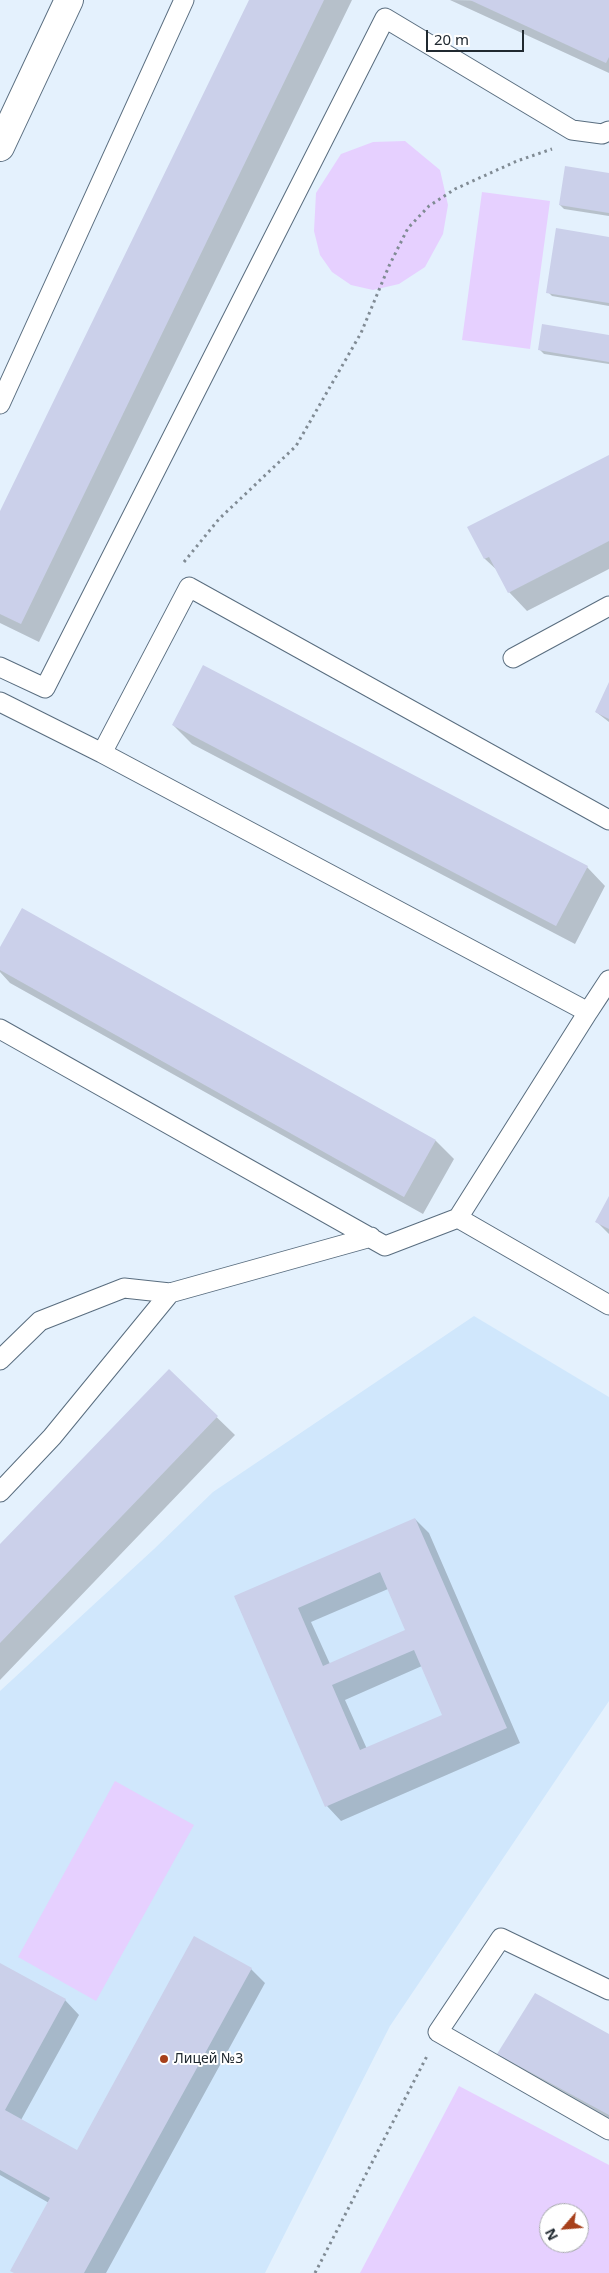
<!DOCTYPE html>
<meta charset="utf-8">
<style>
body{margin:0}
#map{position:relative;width:609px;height:2273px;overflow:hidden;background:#e4f1fd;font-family:"Noto Sans",sans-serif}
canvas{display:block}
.north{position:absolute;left:539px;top:2203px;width:50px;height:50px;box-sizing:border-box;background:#fff;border:1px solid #a6a9ac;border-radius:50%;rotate:243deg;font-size:14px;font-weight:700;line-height:20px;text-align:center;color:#202930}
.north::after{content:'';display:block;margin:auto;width:18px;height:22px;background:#a7401b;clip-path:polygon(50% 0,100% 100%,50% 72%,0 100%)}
.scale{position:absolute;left:426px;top:30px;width:98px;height:22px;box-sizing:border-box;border:2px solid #202930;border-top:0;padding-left:6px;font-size:15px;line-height:18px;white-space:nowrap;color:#202930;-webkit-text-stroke:4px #fff;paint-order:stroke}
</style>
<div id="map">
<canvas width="609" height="2273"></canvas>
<div class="north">N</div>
<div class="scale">20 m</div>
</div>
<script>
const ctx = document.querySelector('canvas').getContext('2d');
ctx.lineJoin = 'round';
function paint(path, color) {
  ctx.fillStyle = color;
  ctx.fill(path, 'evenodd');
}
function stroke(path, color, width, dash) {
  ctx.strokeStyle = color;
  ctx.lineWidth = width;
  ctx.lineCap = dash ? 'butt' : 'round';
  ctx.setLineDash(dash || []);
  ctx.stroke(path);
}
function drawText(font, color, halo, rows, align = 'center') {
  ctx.font = font + ' "Noto Sans",sans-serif';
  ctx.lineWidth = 4;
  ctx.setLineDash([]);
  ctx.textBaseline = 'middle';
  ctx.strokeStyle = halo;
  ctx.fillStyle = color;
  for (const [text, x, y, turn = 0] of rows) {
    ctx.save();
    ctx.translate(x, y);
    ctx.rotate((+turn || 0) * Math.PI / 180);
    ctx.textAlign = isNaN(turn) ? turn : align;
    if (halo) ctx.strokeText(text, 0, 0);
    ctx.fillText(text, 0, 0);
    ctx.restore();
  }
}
const built = new Path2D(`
 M474,1316L609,1397V1701L390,2026L265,2273H0V1691L154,1549L213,1492Z`);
const green = new Path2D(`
 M405,141L440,170L448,205L443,234L425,267L399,284L373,290L351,285L332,272L320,255L314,231L316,193L341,154L373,142Z
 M482,192L550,201L530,349L462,340Z
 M115,1781L194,1825L96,2001L18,1957Z
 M459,2086L609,2165V2273H360ZM549,2213H579V2243H549Z`);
const shadow = new Path2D(`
 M250,0H352L39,642L0,623V513Z
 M450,0L609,2V73Z
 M609,174V216L564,209L560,205Z
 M609,238V306L552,296L548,292Z
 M609,336V364L544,354L540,350Z
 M609,456V569L527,611L509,592L499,572L485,559L469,528Z
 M609,685V722L596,712Z
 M173,725L587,867L605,886L575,944L192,744Z
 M0,950L436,1141L454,1159L423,1214L10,983L0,972Z
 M609,1198V1234L597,1222Z
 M169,1371L235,1435L0,1680V1546Z
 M415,1519L429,1533L520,1743L341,1821L327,1806L235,1597ZM388,1589L407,1631L330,1664L311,1622ZM422,1666L444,1715L367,1749L345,1700Z
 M0,1964L65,2000L79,2015L21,2120L77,2152L251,1969L265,1983L106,2273H14L49,2203L0,2175Z
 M609,2036V2121L516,2071L499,2054Z`);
const building = new Path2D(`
 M249,0H324L21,624L0,614V511Z
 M470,0H609V57L606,63Z
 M565,166L609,173V213L559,205Z
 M556,228L609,237V303L546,293Z
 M542,324L609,335V362L538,350Z
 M609,455V541L508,593L489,557L484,559L467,527Z
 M203,665L588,866L556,926L172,725Z
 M609,682V719L595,712Z
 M22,908L436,1140L404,1197L0,970V947Z
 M609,1196V1229L595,1222Z
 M169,1369L218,1416L0,1643V1544Z
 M415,1518L507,1728L325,1807L234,1596ZM380,1572L405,1630L323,1666L298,1608ZM414,1650L442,1715L360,1750L332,1685Z
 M194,1936L252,1968L84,2273H14L10,2271L50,2198L0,2170V1963L66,1999L5,2110L77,2150Z
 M535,1993L609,2034V2115L497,2054Z`);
const path = new Path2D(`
 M184,562L219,519L296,446L361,333L389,266L408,228L429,206L455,189L517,161L552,149
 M315,2273L427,2056`);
const lane = new Path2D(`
 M0,404L184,0
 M513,658L609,606
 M0,667L45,688L385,18L572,130L602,134L609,131
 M0,702L102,753L588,1012L609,980
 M102,753L189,587L609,820
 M588,1012L458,1218L609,1305
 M0,1029L385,1246L458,1218
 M0,1360L40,1321L124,1288L170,1293
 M0,1492L52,1437L170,1293L371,1237
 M609,1990L501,1938L438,2032L609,2130`);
const secondary = new Path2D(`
 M0,147L69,0`);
const markers = [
 [164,2059,5,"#a7401b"]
];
const poiNames = [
 ["Лицей №3",174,2059]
];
paint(built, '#d0e7fc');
paint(green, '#e6d0ff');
paint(shadow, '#0003');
paint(building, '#cbd0ea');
stroke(lane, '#596d7f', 21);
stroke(secondary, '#596d7f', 30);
stroke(path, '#808b94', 3, [2.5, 4]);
stroke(lane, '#fff', 19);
stroke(secondary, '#fff', 28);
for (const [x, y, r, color] of markers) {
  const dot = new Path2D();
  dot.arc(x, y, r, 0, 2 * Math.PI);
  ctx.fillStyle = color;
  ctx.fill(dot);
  stroke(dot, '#fff', 2);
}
drawText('14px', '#202930', '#fff', poiNames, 'left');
</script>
